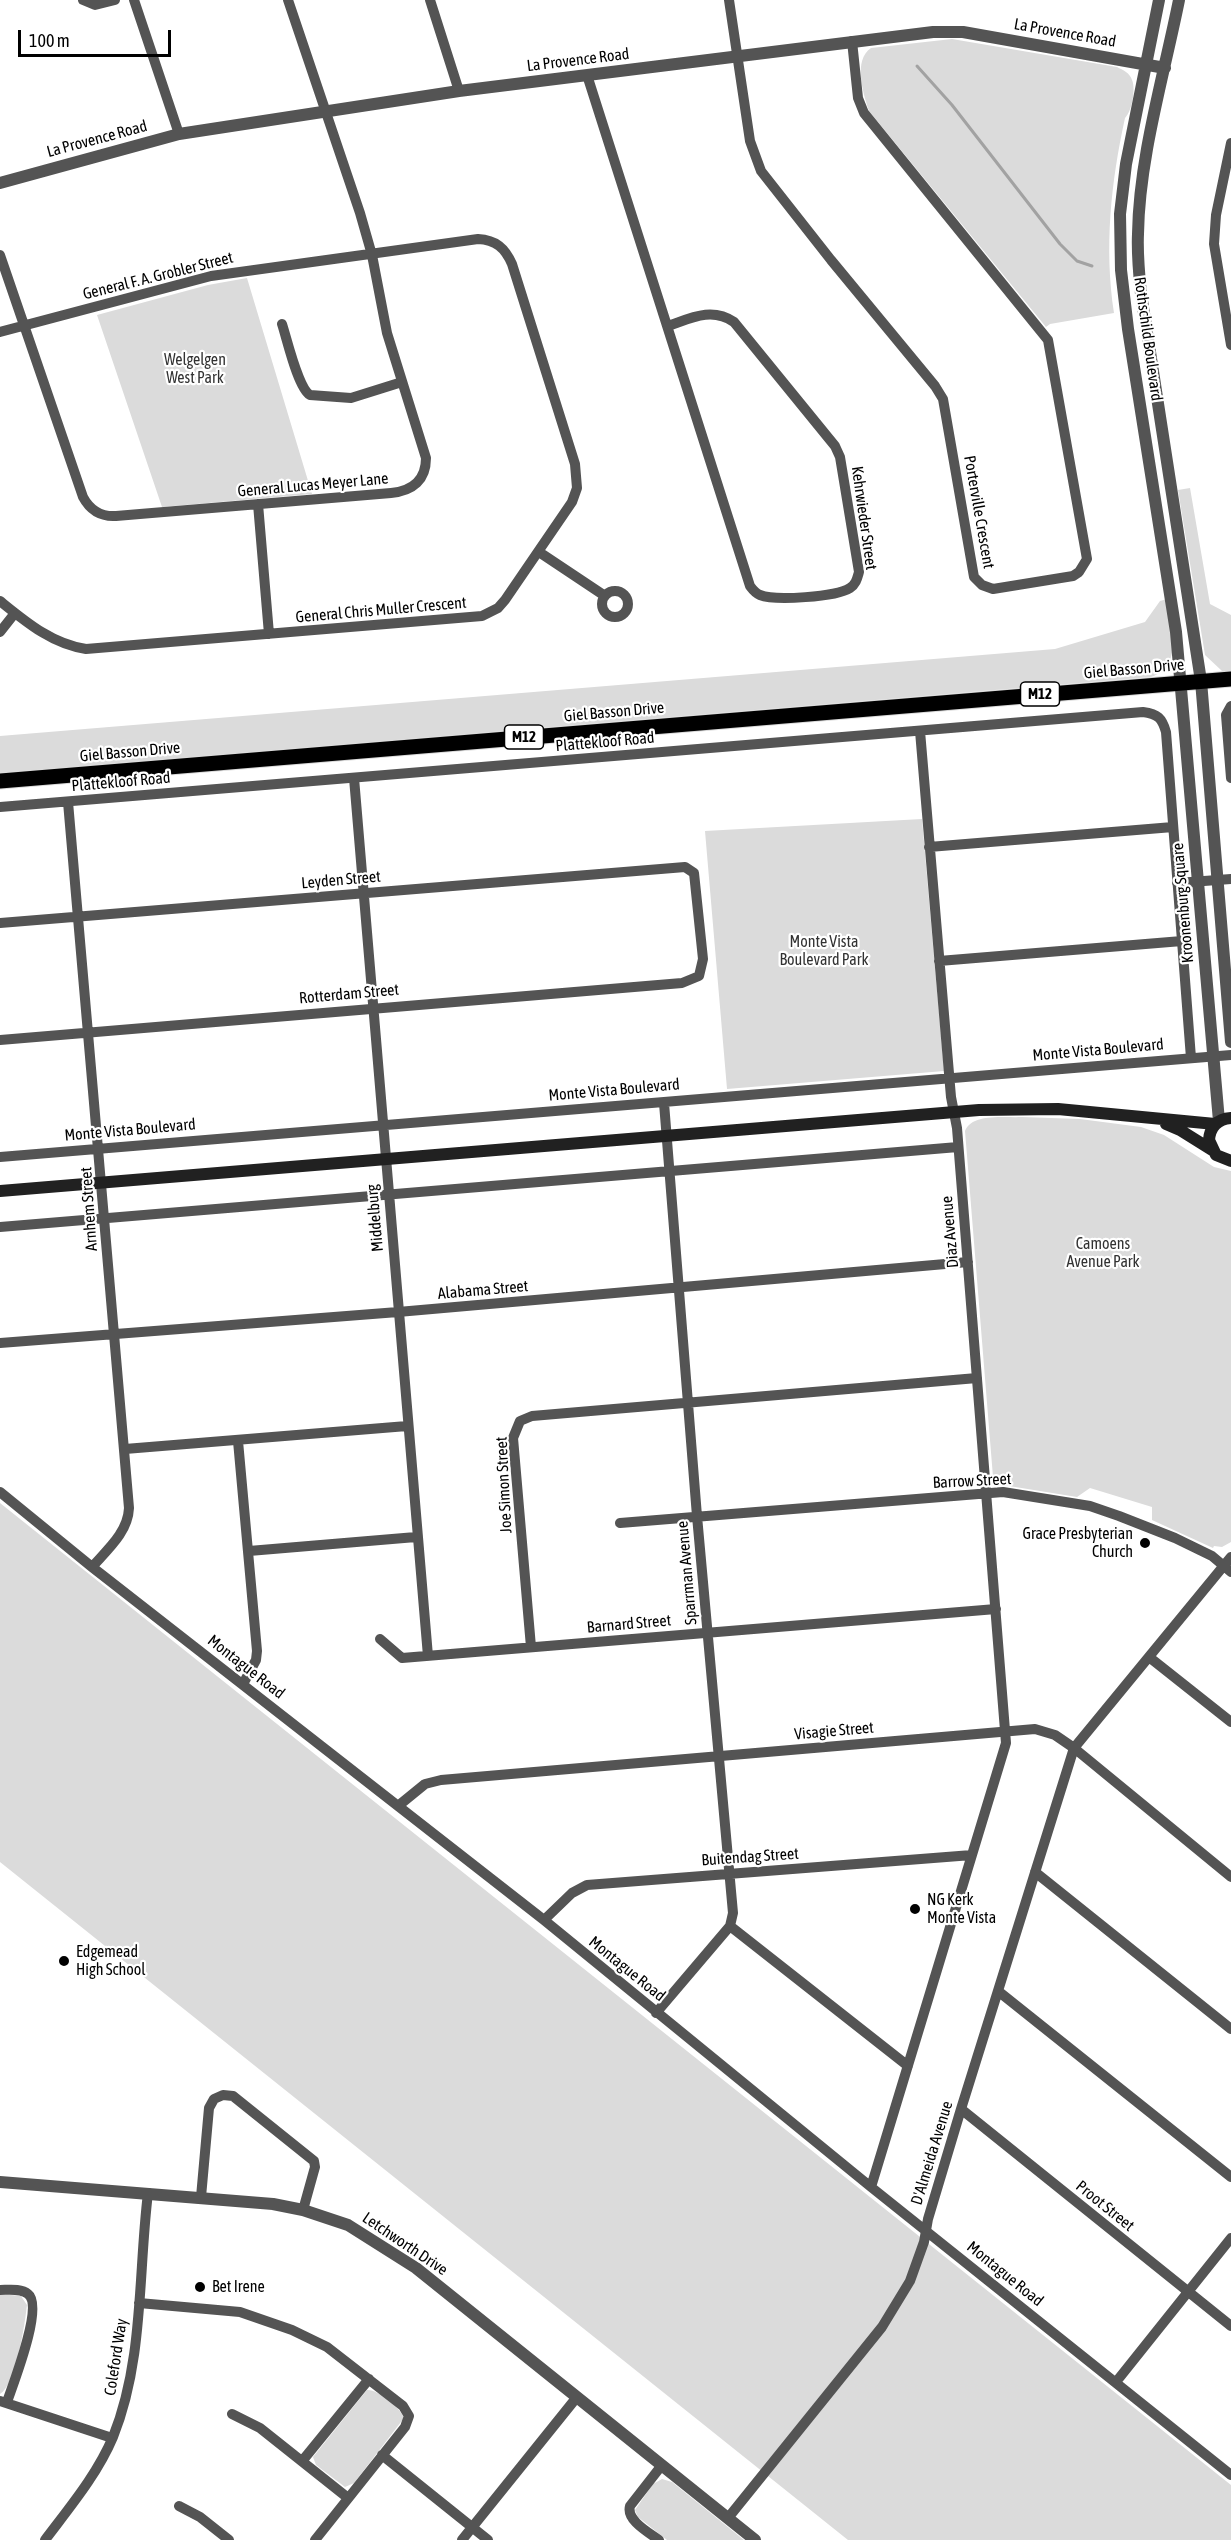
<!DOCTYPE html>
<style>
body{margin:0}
#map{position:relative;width:1231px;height:2540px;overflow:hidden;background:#fff;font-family:"Asap Condensed",sans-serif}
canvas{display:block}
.scale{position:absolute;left:18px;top:30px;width:153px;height:27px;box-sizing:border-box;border:3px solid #000;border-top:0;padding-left:8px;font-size:18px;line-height:21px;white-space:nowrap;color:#000;-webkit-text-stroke:4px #fff;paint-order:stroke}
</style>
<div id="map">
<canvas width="1231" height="2540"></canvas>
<div class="scale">100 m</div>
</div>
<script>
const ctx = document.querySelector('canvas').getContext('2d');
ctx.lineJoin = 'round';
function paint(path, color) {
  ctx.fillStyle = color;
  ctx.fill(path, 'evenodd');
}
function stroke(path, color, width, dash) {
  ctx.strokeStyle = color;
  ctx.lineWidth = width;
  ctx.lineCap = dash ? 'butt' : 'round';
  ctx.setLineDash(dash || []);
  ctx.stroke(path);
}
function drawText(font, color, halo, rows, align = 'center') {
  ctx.font = font + ' "Asap Condensed",sans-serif';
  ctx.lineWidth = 4.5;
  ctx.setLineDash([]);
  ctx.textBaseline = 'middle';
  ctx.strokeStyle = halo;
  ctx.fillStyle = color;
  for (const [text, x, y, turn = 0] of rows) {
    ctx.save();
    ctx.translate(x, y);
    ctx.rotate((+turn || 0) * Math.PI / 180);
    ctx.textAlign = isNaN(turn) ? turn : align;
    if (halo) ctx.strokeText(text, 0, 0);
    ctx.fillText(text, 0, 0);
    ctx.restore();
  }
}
const green = new Path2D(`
 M952,39L1117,67C1123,70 1130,73 1132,80C1136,89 1132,111 1125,118C1111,182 1104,247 1114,313L1050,324L1046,327L869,111C863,93 853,60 871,48Z
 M247,278L312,494L162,507L97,315L208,285Z
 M1190,488L1210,604L1231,615V671H1222L1205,655L1178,490Z
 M1167,599C1170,626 1185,666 1151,677L0,773V736L1055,649L1145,622L1160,601Z
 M922,819L944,1071L727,1089L705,831Z
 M1022,1117L1080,1119L1141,1127L1164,1135L1214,1167L1231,1171V1542L1222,1547L1214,1546L1213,1548L1152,1520V1507L1090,1488L1077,1497L1003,1485L993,1477L965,1131C972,1113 1005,1118 1022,1117Z
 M0,1503L1231,2485V2540H848L0,1862Z
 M0,2294L21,2296L27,2305C25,2323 16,2385 0,2394Z
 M367,2390C378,2389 400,2407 404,2418L354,2483L345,2487L316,2465L313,2457Z
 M662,2479L672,2482L744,2540H667L638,2517L635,2510L653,2484Z`);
const stream = new Path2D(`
 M917,66L952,105L1060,244L1077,261L1092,266`);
const minor = new Path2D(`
 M83,0L95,5L115,0
 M134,0L179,134
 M430,0L459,91
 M729,0L750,141L761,171L831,260L935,386L943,399L974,577L982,585L993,589L1073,576L1079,572L1087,559L1048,340L864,113L858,98L852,41
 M587,75L750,586C753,590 755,593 760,595C775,601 836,597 850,588C856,584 857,579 859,572L840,457L835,446L734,322C712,307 691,318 668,326
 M1231,143L1216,215L1214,244L1231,345
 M0,255L83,497C90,510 100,517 116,516L391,493C413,491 426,480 426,458L387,333L372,255L360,213L288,0
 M282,324C287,339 298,388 310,395L351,398L402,382
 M0,332L211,276L478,239C496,240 505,248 512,264L575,464L577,488L572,502L505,600L498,608L482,616L86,649C52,644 26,622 0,601
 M258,504L269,634
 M539,552L605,596
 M602 604a13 13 0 1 1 26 0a13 13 0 1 1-26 0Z
 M0,632L15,613
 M1231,706L1226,715L1231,778
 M354,778L428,1656
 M68,802L129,1508C128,1532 108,1549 92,1567
 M0,807L1143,712C1158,714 1162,718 1166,732L1191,1058
 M929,847L1173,827
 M1177,883L1231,879
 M0,923L685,867L694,873L703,959L699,976L682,983L0,1040
 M939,961L1182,941
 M0,1157L1231,1055
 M0,1227L958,1147
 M0,1343L398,1312L968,1262
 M238,1441L257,1651L256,1660L243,1684
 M125,1449L407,1426
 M0,1492L92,1567L544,1920L871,2187L1231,2475
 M620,1523L1003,1492L1090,1506L1119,1516L1175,1538L1212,1556L1231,1572
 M249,1551L416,1537
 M380,1639L402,1658L996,1609
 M531,1647L513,1438L520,1421L532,1416L977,1378
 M1149,1657L1231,1722
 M398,1806L425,1784L441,1780L1035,1729L1055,1735L1074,1748L1231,1877
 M1035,1872L1231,2029
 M544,1920L572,1893L587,1885L972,1855
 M730,1926L908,2066
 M998,1991L1231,2177
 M656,2013L730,1926L733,1913L697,1516L664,1103
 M961,2109L1231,2326
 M871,2187L1006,1743L957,1128L951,1097L920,731
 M201,2197L209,2108L214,2099L223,2095L233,2096L314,2161L315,2167L303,2210
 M0,2290C8,2290 21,2288 28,2294C44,2306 13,2384 7,2402
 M139,2303L240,2312L292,2330L327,2347L403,2406L409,2416L405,2427L315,2540
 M1116,2382L1231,2238
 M0,2401L112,2438
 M232,2414L260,2428L348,2498
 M382,2455L488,2540
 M303,2460L369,2379
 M179,2506L200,2517L229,2540
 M728,2518L882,2327L910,2281L924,2242L928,2219L961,2109L1074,1748L1231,1557
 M45,2540C69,2508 97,2475 113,2437C144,2360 138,2274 148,2193
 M462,2540L577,2397
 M659,2540C648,2532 626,2520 630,2506L662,2465`);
const tertiary = new Path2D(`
 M1159,0L1126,164L1120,214L1121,270L1128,329L1176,632L1219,1121
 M1179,0C1164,75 1139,158 1138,234C1137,254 1139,274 1141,294L1201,681L1231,1042
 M0,183L179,134L459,91L933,32H963L1165,68
 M0,2182L273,2204L303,2210L348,2225L416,2268L755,2540`);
const secondary = new Path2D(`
 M1231,1118C1217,1119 1210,1127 1209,1140L1216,1155L1231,1161
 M1166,1124L1180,1130L1212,1150
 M0,1191L979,1110L1058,1109L1215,1124`);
const primary = new Path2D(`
 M0,781L1231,679`);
const markers = [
 [1145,1543,6,"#000"],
 [915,1909,6,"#000"],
 [64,1961,6,"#000"],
 [200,2287,6,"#000"]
];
const shields = [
 [1040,694,39],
 [524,737,39]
];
const shieldNames = [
 ["M12",1040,694],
 ["M12",524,737]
];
const streetNames = [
 ["La Provence Road",1065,33,10],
 ["La Provence Road",578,60,-7],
 ["La Provence Road",97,139,-15],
 ["General F. A. Grobler Street",158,276,-14],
 ["Rothschild Boulevard",1148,339,82],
 ["General Lucas Meyer Lane",313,485,-5],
 ["Porterville Crescent",979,512,80],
 ["Kehrwieder Street",864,518,82],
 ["General Chris Muller Crescent",381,610,-5],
 ["Giel Basson Drive",1134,669,-5],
 ["Giel Basson Drive",614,712,-5],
 ["Plattekloof Road",605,742,-5],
 ["Giel Basson Drive",130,752,-5],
 ["Plattekloof Road",121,782,-5],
 ["Leyden Street",341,880,-5],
 ["Kroonenburg Square",1183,903,-95],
 ["Rotterdam Street",349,994,-5],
 ["Monte Vista Boulevard",1098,1050,-5],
 ["Monte Vista Boulevard",614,1090,-5],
 ["Monte Vista Boulevard",130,1130,-5],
 ["Arnhem Street",89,1209,-94],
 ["Middelburg",375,1218,-95],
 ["Diaz Avenue",950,1232,-95],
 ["Alabama Street",483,1290,-5],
 ["Barrow Street",972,1481,-3],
 ["Joe Simon Street",504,1485,-93],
 ["Sparrman Avenue",687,1573,-95],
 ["Barnard Street",629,1624,-5],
 ["Montague Road",246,1667,38],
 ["Visagie Street",834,1731,-5],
 ["Buitendag Street",750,1857,-4],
 ["Montague Road",627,1969,39],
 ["D'Almeida Avenue",932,2153,-73],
 ["Proot Street",1105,2206,39],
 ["Letchworth Drive",405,2244,34],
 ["Montague Road",1005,2274,39],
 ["Coleford Way",116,2357,-81]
];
const parkNames = [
 ["Welgelgen",195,360],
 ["West Park",195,378],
 ["Monte Vista",824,942],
 ["Boulevard Park",824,960],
 ["Camoens",1103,1244],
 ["Avenue Park",1103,1262]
];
const poiNames = [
 ["Grace Presbyterian",1133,1534,"right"],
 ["Church",1133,1552,"right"],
 ["NG Kerk",927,1900],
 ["Monte Vista",927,1918],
 ["Edgemead",76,1952],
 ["High School",76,1970],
 ["Bet Irene",212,2287]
];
paint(green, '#dbdbdb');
stroke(stream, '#a2a2a2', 3);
stroke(primary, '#dbdbdb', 17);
stroke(minor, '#545454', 10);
stroke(tertiary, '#545454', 12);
stroke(secondary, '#212121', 12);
stroke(primary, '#000', 15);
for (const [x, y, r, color] of markers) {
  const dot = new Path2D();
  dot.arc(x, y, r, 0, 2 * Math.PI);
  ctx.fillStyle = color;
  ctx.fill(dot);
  stroke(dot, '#fff', 2);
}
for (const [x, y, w] of shields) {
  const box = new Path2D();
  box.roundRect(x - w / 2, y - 12, w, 24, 4.5);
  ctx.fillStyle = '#fff';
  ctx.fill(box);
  stroke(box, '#000', 1.5);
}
drawText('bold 15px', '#000', null, shieldNames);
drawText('16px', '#000', '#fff', streetNames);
drawText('16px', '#323232', '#fff', parkNames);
drawText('16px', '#000', '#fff', poiNames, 'left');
</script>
